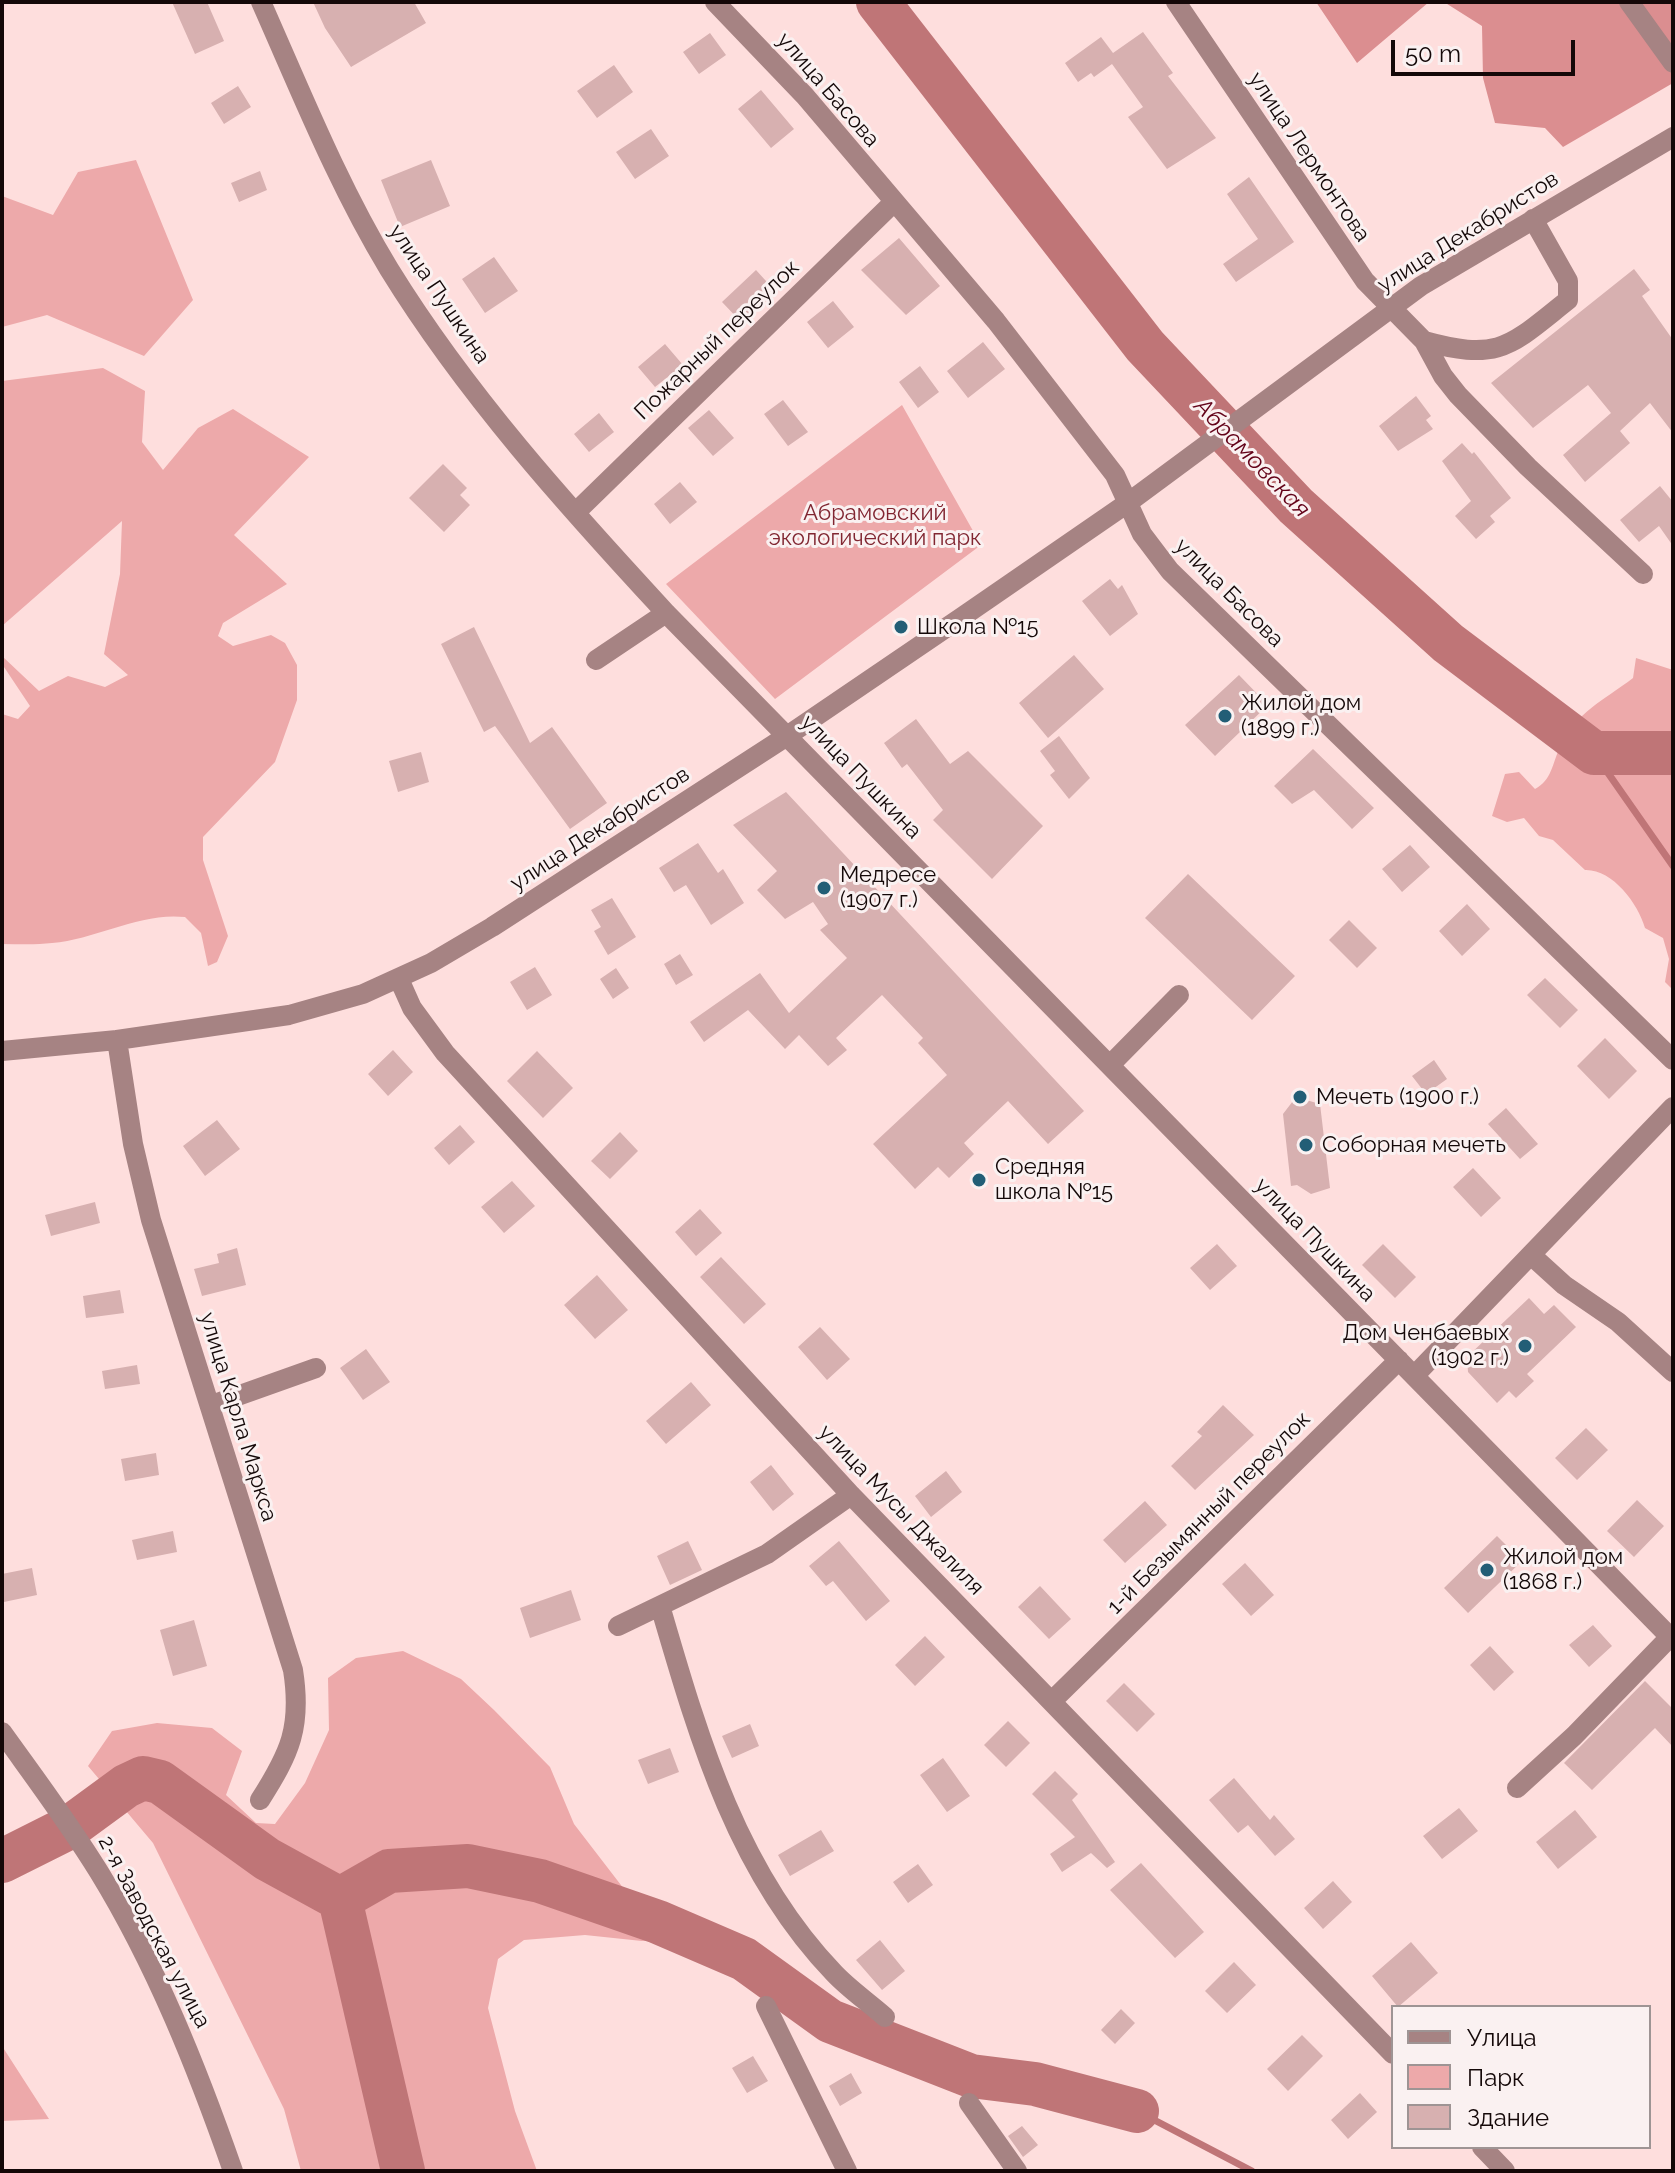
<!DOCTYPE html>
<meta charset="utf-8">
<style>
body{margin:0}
#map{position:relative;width:1675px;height:2173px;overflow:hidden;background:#fededd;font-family:Raleway,sans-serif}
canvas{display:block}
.frame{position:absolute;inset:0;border:4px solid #140808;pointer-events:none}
.legend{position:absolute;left:1391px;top:2005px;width:260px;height:144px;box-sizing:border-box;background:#faf1f1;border:2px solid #9e9494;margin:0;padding:10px 14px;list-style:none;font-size:24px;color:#140808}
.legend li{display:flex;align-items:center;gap:16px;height:40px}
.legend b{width:40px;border:2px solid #9e9494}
.scale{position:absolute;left:1391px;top:40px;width:184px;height:36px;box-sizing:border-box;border:4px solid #140808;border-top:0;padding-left:10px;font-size:24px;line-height:28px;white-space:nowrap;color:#140808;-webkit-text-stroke:6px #faf1f1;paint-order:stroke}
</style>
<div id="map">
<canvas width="1675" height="2173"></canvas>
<div class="frame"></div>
<ul class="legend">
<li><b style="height:10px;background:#a68383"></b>Улица</li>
<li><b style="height:22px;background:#eda9aa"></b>Парк</li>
<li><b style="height:22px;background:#d7b0b0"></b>Здание</li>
</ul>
<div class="scale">50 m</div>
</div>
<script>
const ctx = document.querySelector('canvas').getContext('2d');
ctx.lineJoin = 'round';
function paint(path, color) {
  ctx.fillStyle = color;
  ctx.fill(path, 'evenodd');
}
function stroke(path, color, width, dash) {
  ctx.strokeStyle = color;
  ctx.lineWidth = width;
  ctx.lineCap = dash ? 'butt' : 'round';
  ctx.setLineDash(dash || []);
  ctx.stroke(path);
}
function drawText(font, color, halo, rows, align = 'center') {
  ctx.font = font + ' Raleway,sans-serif';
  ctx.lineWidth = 6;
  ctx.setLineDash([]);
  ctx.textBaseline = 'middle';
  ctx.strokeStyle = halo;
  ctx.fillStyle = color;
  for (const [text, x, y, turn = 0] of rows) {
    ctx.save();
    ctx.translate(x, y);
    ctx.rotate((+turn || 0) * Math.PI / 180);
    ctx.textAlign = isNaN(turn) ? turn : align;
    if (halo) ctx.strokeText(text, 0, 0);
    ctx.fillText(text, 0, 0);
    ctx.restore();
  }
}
const green = new Path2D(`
 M136,160L193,300L144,356L47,315L2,327V196L53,215L78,172Z
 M103,368L145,391L142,442L163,470L198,428L233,409L309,457L234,535L287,584L223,623L218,636L233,646L271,635L285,643L297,665V700L275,762L203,837V860L228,936L217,962L208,966L201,933L185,917C140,912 97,939 52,943C36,945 18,944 2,944V714L18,719L30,706L2,664V656L39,691L68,676L105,687L128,675L104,654L120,574L122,521L2,626V381Z
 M902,405L981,545L775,699L666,584Z
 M1636,658L1673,670V990L1665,982L1669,959L1663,938L1645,928C1638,903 1612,869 1585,870L1553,840L1539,836L1524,818L1507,822L1492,816L1505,774L1519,772L1535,789C1552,780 1552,764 1560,747C1577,711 1603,701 1633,678Z
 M403,1651L461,1679L494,1710L550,1767L574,1824L624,1889L696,1938L642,1941L585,1935L524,1940L498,1959L488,2008L515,2111L537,2171H301L284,2109L153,1843L88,1766L112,1731L157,1723L212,1728L242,1751L226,1795L256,1823L275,1824L305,1783L329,1730L328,1678L356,1658Z
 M2,2046L49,2119L2,2121Z`);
const forest = new Path2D(`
 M1316,2H1429L1357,63Z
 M1444,2H1673V83L1563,147L1545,128L1495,123L1483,78L1482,26Z`);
const stream = new Path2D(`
 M1594,753L1673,866
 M1137,2111L1252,2171`);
const river = new Path2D(`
 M878,2L1145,346L1296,506L1448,643L1594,753H1673
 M2,1861L70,1827L126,1786L143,1778L160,1782L267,1859L340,1899L389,1871L468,1866L540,1881L658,1922L744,1959L830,2021L902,2049L971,2076L1035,2084L1137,2111
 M340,1899L403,2171`);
const building = new Path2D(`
 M172,2H207L224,41L195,54Z
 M313,2H414L426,23L351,67L325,28Z
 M1143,32L1173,73L1168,76L1216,138L1167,169L1128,117L1143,107L1112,64L1094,77L1091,73L1078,82L1065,63L1101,37L1113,53Z
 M710,33L726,55L699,74L683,52Z
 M614,65L633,92L597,118L577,91Z
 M238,86L251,107L224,124L211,103Z
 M761,90L794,129L771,148L738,109Z
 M651,129L669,156L635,179L616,152Z
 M431,160L450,206L400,227L381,180Z
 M260,171L267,190L239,202L231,183Z
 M1249,177L1294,242L1236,282L1223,264L1258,239L1227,194Z
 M899,238L940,286L906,315L861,270Z
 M494,257L518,291L485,313L462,279Z
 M1634,269L1650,290L1642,296L1673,340V433L1650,403L1620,431L1630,443L1585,482L1563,455L1611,413L1588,385L1533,428L1491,383Z
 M756,270L776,292L742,323L722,302Z
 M833,301L854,327L828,348L807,322Z
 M983,342L1005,369L968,398L947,371Z
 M665,344L683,365L655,387L638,367Z
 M920,366L939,392L918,408L899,382Z
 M1416,396L1431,416L1426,420L1433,429L1398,451L1379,426Z
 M783,400L808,432L788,446L764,414Z
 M709,410L734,438L713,456L688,428Z
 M599,413L614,432L589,452L574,434Z
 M1462,443L1472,454L1474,452L1511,498L1490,516L1495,522L1476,539L1455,516L1471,501L1442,461Z
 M443,464L467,488L460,495L470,505L444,532L409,498Z
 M680,482L697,502L670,524L654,504Z
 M1660,486L1673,502V546L1659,526L1639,542L1620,520Z
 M1110,579L1118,589L1122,585L1138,614L1110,636L1082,601Z
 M474,627L530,743L552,727L607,803L570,829L495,726L484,732L441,644Z
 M1074,655L1104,689L1048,738L1019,703Z
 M1239,675L1268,705L1215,756L1185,725Z
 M916,719L950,764L968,751L1043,826L992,879L933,820L943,810L907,764L902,768L884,743Z
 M1059,736L1090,778L1069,799L1050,775L1055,771L1040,751Z
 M1313,749L1374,808L1352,829L1314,790L1292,804L1274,786Z
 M421,752L429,782L398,792L389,761Z
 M786,792L1084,1111L1048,1144L1008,1101L964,1143L974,1154L949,1178L938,1167L915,1189L873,1144L947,1075L918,1043L923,1038L882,995L836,1038L847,1050L828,1066L799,1035L785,1049L748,1010L704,1042L690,1022L760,973L789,1013L847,958L820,930L828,924L813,902L785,919L757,890L777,871L733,825Z
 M698,843L718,873L723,869L744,903L711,925L686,885L674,892L659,868Z
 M1410,845L1430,867L1402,892L1382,869Z
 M1188,874L1295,976L1252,1020L1145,918Z
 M612,898L636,937L608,955L594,931L601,927L591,910Z
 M1467,904L1490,929L1462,956L1439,931Z
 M1349,920L1377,948L1357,968L1329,940Z
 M680,954L693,975L676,985L664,964Z
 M535,967L552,995L527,1010L510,982Z
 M616,968L629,988L613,999L600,979Z
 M1545,978L1578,1010L1560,1028L1527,995Z
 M1605,1038L1637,1071L1609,1099L1577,1066Z
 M393,1050L413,1072L388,1096L368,1074Z
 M537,1051L573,1088L543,1118L507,1081Z
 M1434,1060L1447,1079L1426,1094L1412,1076Z
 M1296,1097L1320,1104L1330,1188L1311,1194L1297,1185L1291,1186L1283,1114Z
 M1506,1108L1538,1144L1520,1159L1488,1124Z
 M217,1120L240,1149L205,1176L183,1146Z
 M460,1125L475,1142L449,1165L434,1148Z
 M620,1132L638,1151L610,1179L591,1161Z
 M1473,1168L1501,1198L1481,1217L1453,1187Z
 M512,1181L535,1206L504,1233L481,1207Z
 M95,1202L100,1223L51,1236L45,1215Z
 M700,1209L722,1233L696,1256L675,1232Z
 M1217,1244L1237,1266L1210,1290L1190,1268Z
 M1383,1244L1416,1277L1395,1298L1362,1265Z
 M237,1248L246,1285L202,1296L194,1269L219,1263L217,1254Z
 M721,1257L766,1304L744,1324L700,1277Z
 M597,1275L628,1310L595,1339L564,1305Z
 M120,1290L124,1313L86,1318L83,1296Z
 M1529,1298L1544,1314L1554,1305L1576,1327L1527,1374L1534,1381L1516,1398L1509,1391L1497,1403L1468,1372L1467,1357Z
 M820,1327L850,1359L827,1380L798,1347Z
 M366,1349L390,1382L363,1400L340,1368Z
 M137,1365L140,1384L105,1389L102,1371Z
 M691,1382L711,1405L666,1444L646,1421Z
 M1223,1405L1254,1435L1195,1490L1171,1466L1202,1436L1197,1432Z
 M1586,1428L1608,1450L1577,1480L1555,1458Z
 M156,1453L159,1475L125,1481L121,1459Z
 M771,1465L794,1494L773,1511L750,1482Z
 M946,1471L962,1492L931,1517L915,1496Z
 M1637,1500L1664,1526L1634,1557L1607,1531Z
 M1145,1501L1167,1525L1125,1563L1103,1540Z
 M173,1531L177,1552L137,1560L132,1540Z
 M1497,1536L1522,1561L1468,1613L1444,1588Z
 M688,1541L702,1570L670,1585L657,1556Z
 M839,1541L890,1601L866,1621L833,1581L826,1586L809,1566Z
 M1245,1563L1274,1595L1251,1616L1222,1584Z
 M32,1568L37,1595L4,1602L2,1574Z
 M1040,1586L1071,1619L1049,1639L1018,1607Z
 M571,1590L581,1620L530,1638L520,1608Z
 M194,1620L207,1666L173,1676L160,1630Z
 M1593,1625L1612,1646L1589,1667L1569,1645Z
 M925,1636L945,1657L915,1686L895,1665Z
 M1490,1646L1514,1672L1494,1691L1470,1665Z
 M1645,1681L1673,1709V1747L1655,1728L1592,1790L1564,1763Z
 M1124,1683L1155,1714L1137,1732L1106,1701Z
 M1008,1721L1030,1743L1006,1767L984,1745Z
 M750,1724L759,1746L732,1758L722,1736Z
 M670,1748L679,1772L648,1784L638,1760Z
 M943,1758L970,1796L947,1812L920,1775Z
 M1055,1771L1078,1794L1072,1800L1115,1862L1107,1868L1091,1853L1062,1872L1050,1854L1075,1837L1032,1794Z
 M1234,1778L1270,1820L1274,1815L1295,1839L1275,1856L1248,1825L1238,1833L1209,1800Z
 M1459,1808L1478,1831L1442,1859L1423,1836Z
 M1575,1810L1597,1837L1558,1869L1536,1842Z
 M821,1830L834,1851L790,1876L778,1855Z
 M1141,1863L1204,1932L1175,1958L1110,1890Z
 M918,1864L933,1885L908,1903L893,1882Z
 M1333,1881L1352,1902L1323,1929L1304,1908Z
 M880,1940L905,1971L882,1990L856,1960Z
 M1411,1942L1438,1973L1398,2007L1372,1976Z
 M1234,1962L1256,1985L1227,2013L1205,1991Z
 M1121,2009L1135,2023L1115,2044L1101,2030Z
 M1302,2035L1323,2056L1288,2091L1267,2069Z
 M753,2056L768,2081L747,2093L732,2068Z
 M851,2073L862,2093L840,2106L829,2086Z
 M1360,2093L1377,2112L1348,2139L1331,2120Z
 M1022,2126L1038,2145L1023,2157L1008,2136Z`);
const minor = new Path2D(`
 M261,2C301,92 338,185 389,269C466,394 567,506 666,613L1673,1640
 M715,2L805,96L996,321L1115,475L1142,534L1170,571L1673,1060
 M1176,2L1365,281L1424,341L1443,376L1458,395L1528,467L1643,574
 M1629,2L1673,63
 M1424,341C1500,362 1510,346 1568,300V281L1533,219
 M576,512L893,203
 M596,660L666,613
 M399,979L412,1008L445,1053L851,1495L1393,2054
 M117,1040L133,1144L151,1220L293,1670C302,1727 290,1753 260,1800
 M2,1051L117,1040L289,1015L363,994L431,963L492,927L787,736L962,617L1129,502L1421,286L1673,137
 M1110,1065L1179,995
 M1531,1255L1564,1285L1618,1322L1673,1372
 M1414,1376L1673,1107
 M212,1405L316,1368
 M661,1609C699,1739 737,1872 834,1973C849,1989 868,2002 885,2017
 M618,1626L767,1554L851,1495
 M1053,1700L1399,1360
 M2,1732C35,1778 69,1823 99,1872C156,1965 197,2068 233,2171
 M1517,1788L1574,1736L1670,1637
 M766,2006L847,2171
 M969,2103L1017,2171
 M1482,2147L1505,2171`);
const markers = [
 [901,627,8,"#225e76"],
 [1225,716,8,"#225e76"],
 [824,888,8,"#225e76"],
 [1300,1097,8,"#225e76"],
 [1306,1145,8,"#225e76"],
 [979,1180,8,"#225e76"],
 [1525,1346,8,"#225e76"],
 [1487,1570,8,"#225e76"]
];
const streetNames = [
 ["улица Басова",828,90,49],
 ["улица Лермонтова",1309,157,56],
 ["улица Декабристов",1468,232,-32],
 ["улица Пушкина",439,294,56],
 ["Пожарный переулок",717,340,-44],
 ["улица Басова",1229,593,45],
 ["улица Пушкина",861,777,46],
 ["улица Декабристов",600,829,-33],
 ["улица Пушкина",1315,1240,46],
 ["улица Карла Маркса",238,1417,73],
 ["улица Мусы Джалиля",901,1510,46],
 ["1-й Безымянный переулок",1209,1513,-45],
 ["2-я Заводская улица",154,1932,62]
];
const parkNames = [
 ["Абрамовский",875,513],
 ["экологический парк",875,538]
];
const poiNames = [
 ["Школа №15",917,627],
 ["Жилой дом",1241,703],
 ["(1899 г.)",1241,728],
 ["Медресе",840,875],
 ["(1907 г.)",840,900],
 ["Мечеть (1900 г.)",1316,1097],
 ["Соборная мечеть",1322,1145],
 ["Средняя",995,1167],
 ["школа №15",995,1192],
 ["Дом Ченбаевых",1509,1333,"right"],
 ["(1902 г.)",1509,1358,"right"],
 ["Жилой дом",1503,1557],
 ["(1868 г.)",1503,1582]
];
const waterNames = [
 ["Абрамовская",1252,458,46]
];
paint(green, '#eda9aa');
paint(forest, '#db8e90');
stroke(stream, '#bf7577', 7);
stroke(river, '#bf7577', 44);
paint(building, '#d7b0b0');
stroke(minor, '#a68383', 20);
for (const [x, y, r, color] of markers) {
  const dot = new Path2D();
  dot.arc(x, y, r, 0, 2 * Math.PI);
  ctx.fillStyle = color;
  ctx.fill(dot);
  stroke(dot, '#faf1f1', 3);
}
drawText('22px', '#140808', '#faf1f1', streetNames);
drawText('22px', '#812631', '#faf1f1', parkNames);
drawText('22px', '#140808', '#faf1f1', poiNames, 'left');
drawText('italic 24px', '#630319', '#faf1f1', waterNames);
</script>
